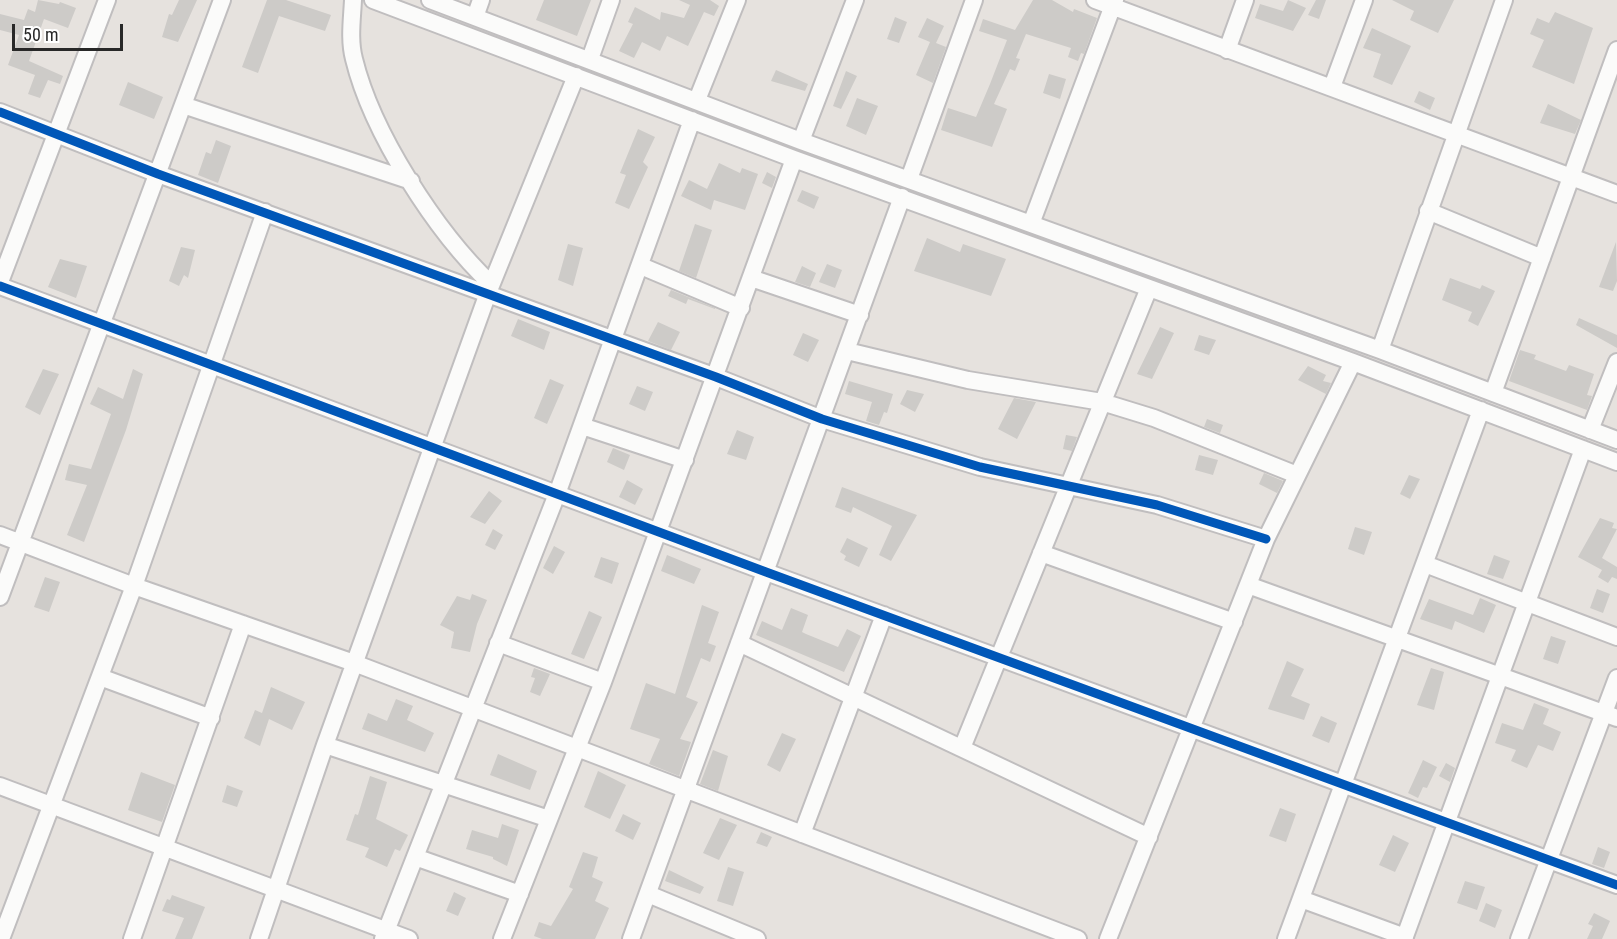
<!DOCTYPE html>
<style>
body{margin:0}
#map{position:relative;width:1617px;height:939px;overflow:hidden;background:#e6e2de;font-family:"Roboto Condensed",sans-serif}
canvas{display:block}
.scale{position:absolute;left:12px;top:24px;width:111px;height:27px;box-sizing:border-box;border:3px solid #282828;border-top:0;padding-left:8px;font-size:18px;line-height:21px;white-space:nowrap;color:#282828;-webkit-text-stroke:4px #fff;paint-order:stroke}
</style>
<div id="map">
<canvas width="1617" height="939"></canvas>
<div class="scale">50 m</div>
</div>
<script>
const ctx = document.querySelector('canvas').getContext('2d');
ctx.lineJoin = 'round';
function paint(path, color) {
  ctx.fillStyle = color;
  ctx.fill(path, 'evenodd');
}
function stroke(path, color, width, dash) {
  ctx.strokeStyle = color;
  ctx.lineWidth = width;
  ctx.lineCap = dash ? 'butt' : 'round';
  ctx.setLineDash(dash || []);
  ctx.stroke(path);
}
const building = new Path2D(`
 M38,0L59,4L60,2L76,8L68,28L44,19L29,61L63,76L60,84L48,80L40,98L28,94L35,75L8,65L19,35L0,30V14L24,20L28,9L35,12Z
 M179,0H197L178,42L162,37L169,14L172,15Z
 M267,0H286L331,15L325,31L279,16L258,73L242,67Z
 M544,0H591L577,36L536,20Z
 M679,0H710L719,6L714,16L704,12L688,46L667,36L660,51L642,42L634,58L619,51L633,24L628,22L635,7L660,20L661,12L684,18L690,5Z
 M1033,0H1052L1073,12L1074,9L1097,18L1084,54L1081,53L1078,61L1068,57L1071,48L1026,34L1016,58L1020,59L1015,71L1010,69L994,104L1007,109L992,147L941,130L948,108L976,117L990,84L1007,40L979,31L983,19L1015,30Z
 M1288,0L1306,8L1293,31L1255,18L1260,4L1283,11Z
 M1316,0H1326L1319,19L1308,15Z
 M1392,0H1454L1438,33L1410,20L1414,11Z
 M1555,12L1593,28L1574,84L1532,67L1544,40L1530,34L1537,18L1549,23Z
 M895,17L907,22L899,43L887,39Z
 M927,18L944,26L936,43L946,47L933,83L916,75L930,42L918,37Z
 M1372,28L1411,46L1392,85L1373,77L1381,54L1363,48Z
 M776,70L808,84L805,91L771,81Z
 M846,71L857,76L841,109L833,106Z
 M1049,74L1066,79L1060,99L1043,93Z
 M128,82L163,97L154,119L119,105Z
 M1419,91L1435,98L1430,110L1414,102Z
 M857,98L878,106L866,135L846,126Z
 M1548,104L1581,120L1575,134L1540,123Z
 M638,129L655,137L643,162L648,167L629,209L615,203L626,175L620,173Z
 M216,140L231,146L218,183L198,175L206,152L211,154Z
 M719,163L740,173L742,168L758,174L745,210L714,200L711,210L681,196L689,180L707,189Z
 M767,172L776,177L772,188L762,183Z
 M802,190L819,197L814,209L797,201Z
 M695,224L712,230L696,278L679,271Z
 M927,238L960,252L963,244L1006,259L991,296L914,271Z
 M1616,242L1617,281L1613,291L1599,287Z
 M568,244L583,248L573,286L558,280Z
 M181,247L195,250L188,278L184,275L179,286L169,281Z
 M60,259L87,266L76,298L48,287Z
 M827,264L842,270L835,288L819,282Z
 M802,266L816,273L810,287L795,282Z
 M1450,278L1480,289L1482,285L1495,291L1478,326L1468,321L1472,312L1442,300Z
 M671,290L715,308V309L688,299L686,304L668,296Z
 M1579,318L1617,335V348L1576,325Z
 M518,319L550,332L544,350L511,336Z
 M658,322L680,332L671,350L648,341Z
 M1160,327L1174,333L1152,379L1137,374Z
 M803,333L819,340L808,362L793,355Z
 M1199,335L1216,340L1209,355L1194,350Z
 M1520,350L1536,355L1534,359L1566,371L1569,365L1594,374L1587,395L1592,396L1587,410L1509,381Z
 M1308,366L1326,375L1323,381L1331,383L1326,394L1298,380Z
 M43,369L59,374L40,415L25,407Z
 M133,369L143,374L126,430L84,542L67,535L87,485L65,480L69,464L91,469L111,414L90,404L98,387L123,399Z
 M550,379L564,385L547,424L534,418Z
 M849,381L893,394L887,413L884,412L879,425L866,421L872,402L845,394Z
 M637,386L653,392L645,411L629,404Z
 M907,390L924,394L915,412L900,404Z
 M1014,398L1036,402L1017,439L998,429Z
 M1207,419L1223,425L1220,433L1204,427Z
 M737,430L754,437L746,460L727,454Z
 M1066,435L1077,437L1072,451L1063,449Z
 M613,448L630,455L624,470L607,462Z
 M1199,455L1218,460L1213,475L1195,470Z
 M1264,473L1283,481L1277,493L1259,484Z
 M1409,475L1420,479L1410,499L1400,494Z
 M627,480L643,489L635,505L619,497Z
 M842,487L917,515L891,561L879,555L892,526L853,507L851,513L835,507Z
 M489,491L502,501L485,524L470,517Z
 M1600,518L1614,523L1612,528L1617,529L1602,558L1617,567V579L1612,577L1608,583L1598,577L1602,570L1578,557Z
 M1355,527L1372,532L1364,555L1348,549Z
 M493,529L503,535L495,550L485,545Z
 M847,538L868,548L859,567L844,560L846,556L840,552Z
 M554,546L565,552L553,574L543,568Z
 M667,555L701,569L694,584L661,571Z
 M1494,555L1510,561L1503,579L1487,574Z
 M601,557L619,563L612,584L594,577Z
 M45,577L60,582L49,612L34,607Z
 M1597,589L1610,594L1603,613L1590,608Z
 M472,594L487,600L477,624L470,652L451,648L454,632L440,625L457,596L470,600Z
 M1480,598L1496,605L1484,633L1455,621L1452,630L1420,619L1429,599L1473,615Z
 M702,605L719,612L708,643L716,646L710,662L701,658L686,697L698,702L680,739L691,742L679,776L649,764L660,739L630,729L646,683L675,694Z
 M791,608L808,615L802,632L806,634L838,647L847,629L861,636L844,672L756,635L762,621L782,630Z
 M589,611L602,617L584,659L571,654Z
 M1551,636L1566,641L1558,664L1543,659Z
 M1287,661L1304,669L1291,696L1310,704L1304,720L1268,709Z
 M534,668L550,674L540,696L530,692L535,678L531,677Z
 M1431,668L1444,672L1434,710L1417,705Z
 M271,687L305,702L292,730L269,719L260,746L244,738L255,710L262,713Z
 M396,699L413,706L407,720L434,733L425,752L362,729L368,713L387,721Z
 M1534,703L1549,709L1543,724L1561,732L1553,751L1538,745L1527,768L1511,761L1516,750L1495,743L1502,723L1523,730Z
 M1321,716L1337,723L1329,743L1312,736Z
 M782,733L796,739L780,772L767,765Z
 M713,750L728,756L718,791L700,784Z
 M498,754L537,771L530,790L490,775Z
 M1423,760L1437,767L1427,788L1423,787L1418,798L1408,793Z
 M1446,763L1455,768L1450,782L1439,776Z
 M598,771L626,785L610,819L584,807Z
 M141,772L175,785L162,822L128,810Z
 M370,776L387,782L376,819L408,835L400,851L395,849L387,867L365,857L369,848L346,840L355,814L358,815Z
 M227,785L243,791L237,807L222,802Z
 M1280,808L1296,814L1286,842L1269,836Z
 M623,814L641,823L633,840L615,831Z
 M720,818L737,825L719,860L703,853Z
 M502,824L519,830L507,866L493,859V857L466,849L472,830L498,838Z
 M761,832L772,837L767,847L756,843Z
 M1393,835L1409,843L1395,872L1379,865Z
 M1598,847L1610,852L1604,868L1592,864Z
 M583,852L598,857L592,877L603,882L595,901L609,908L595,939H542L534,936L539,922L551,926L573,889L569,887Z
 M728,867L744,872L733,906L717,901Z
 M669,870L704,887L700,894L665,881Z
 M1465,881L1485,887L1477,910L1457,903Z
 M454,892L466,898L458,916L446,911Z
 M172,895L205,907L192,939H175L184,918L162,911L167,899L170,900Z
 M1486,903L1502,910L1495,928L1479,921Z
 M1594,913L1610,921L1602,939H1587L1593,926L1588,924Z`);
const minor = new Path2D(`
 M353,0C352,20 349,40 354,59C372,133 436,232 491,284
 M373,0L794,159L1353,362L1617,462
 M430,0L801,141L1380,350L1617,440
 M1095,0L1617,194
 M475,17L481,0
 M1227,50L1245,0
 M590,59L611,0
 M1332,87L1364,0
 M697,100L737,0
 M183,105L411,181
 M0,112L158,174L716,377L822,419L980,467L1157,505L1266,539
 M801,141L855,0
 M909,179L974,0
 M1428,211L1542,258
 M1031,224L1115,0
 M641,266L741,308
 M751,278L860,315
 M0,282L107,0
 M0,286L766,572L1617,885
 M1380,350L1504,0
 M847,351L968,380L1102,402L1154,418L1297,475
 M1493,393L1617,50
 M582,426L685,460
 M1590,430L1617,362
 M0,535L134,586L354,663L1078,939
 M1041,553L1234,622
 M1425,564L1617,637
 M1248,585L1617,718
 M0,597L222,0
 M498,643L603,682
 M739,643L1149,837
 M100,677L211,718
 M325,745L549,819
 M962,748L1149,288
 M0,786L409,939
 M802,834L884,615
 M415,857L520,894
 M648,894L757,939
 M1301,899L1405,937
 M1,939L134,586L265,212
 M132,939L243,624
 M259,939L325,745L488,293L576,76
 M383,939L557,494L692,120
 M502,939L603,682L794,159
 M631,939L902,197
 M1108,939L1266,539L1353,362
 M1286,939L1481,410
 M1404,939L1583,449
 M1519,939L1617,678`);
const cycleway = new Path2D(`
 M0,112L158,174L716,377L822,419L980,467L1157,505L1266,539
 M0,286L766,572L1617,885`);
paint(building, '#cdcbc8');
stroke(minor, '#c0bebf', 20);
stroke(minor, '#fbfbfa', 16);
stroke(cycleway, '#0057b8', 9);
</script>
